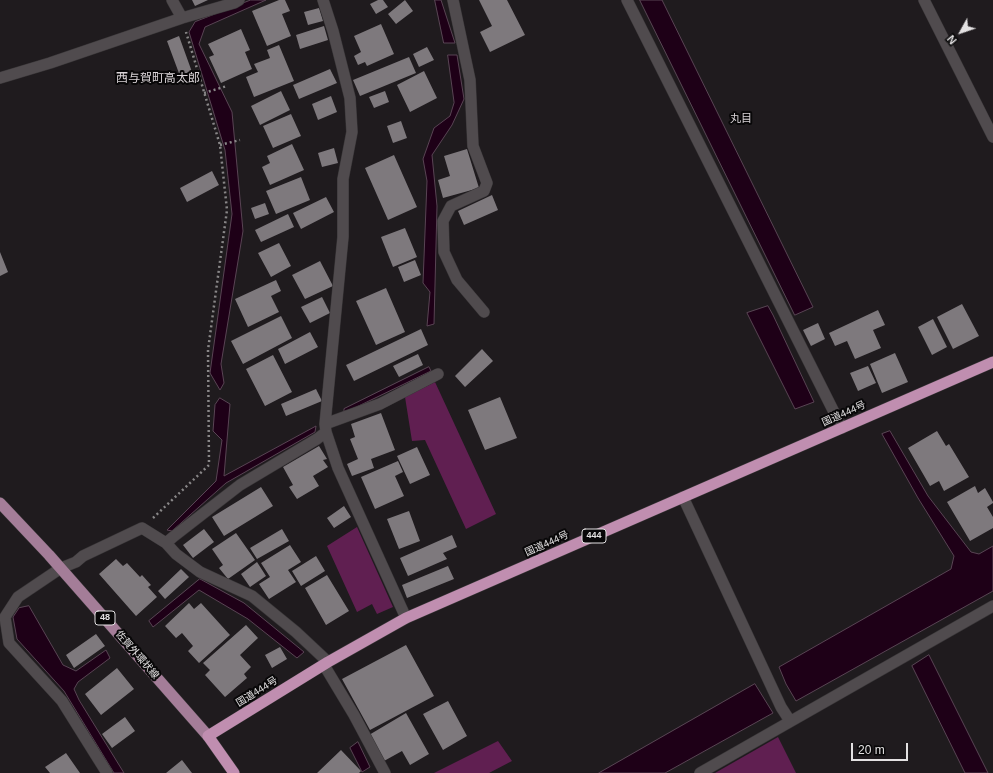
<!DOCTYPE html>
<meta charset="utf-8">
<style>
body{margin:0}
#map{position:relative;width:993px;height:773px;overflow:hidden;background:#1f1b1e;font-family:Arial,sans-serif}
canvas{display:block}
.north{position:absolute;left:941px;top:12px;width:40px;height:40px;-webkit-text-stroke:3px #080708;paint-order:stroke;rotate:230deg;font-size:11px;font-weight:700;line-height:16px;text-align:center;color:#e3e1e2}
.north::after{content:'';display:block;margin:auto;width:14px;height:18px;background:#e3e1e2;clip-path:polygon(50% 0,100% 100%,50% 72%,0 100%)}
.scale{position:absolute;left:851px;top:743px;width:57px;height:18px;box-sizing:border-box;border:2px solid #e3e1e2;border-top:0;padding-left:5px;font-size:12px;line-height:14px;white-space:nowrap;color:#e3e1e2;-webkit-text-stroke:3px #080708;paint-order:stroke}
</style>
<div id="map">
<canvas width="993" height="773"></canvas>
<div class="north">N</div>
<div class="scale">20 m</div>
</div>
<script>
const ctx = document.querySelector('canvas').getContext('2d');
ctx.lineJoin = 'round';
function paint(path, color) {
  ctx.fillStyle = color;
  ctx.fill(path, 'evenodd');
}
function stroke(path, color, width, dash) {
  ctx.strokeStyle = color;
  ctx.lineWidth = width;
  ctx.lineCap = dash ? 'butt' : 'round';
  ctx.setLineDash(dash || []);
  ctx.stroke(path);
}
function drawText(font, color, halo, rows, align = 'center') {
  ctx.font = font + ' Arial,"Noto Sans JP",sans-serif';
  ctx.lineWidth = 4;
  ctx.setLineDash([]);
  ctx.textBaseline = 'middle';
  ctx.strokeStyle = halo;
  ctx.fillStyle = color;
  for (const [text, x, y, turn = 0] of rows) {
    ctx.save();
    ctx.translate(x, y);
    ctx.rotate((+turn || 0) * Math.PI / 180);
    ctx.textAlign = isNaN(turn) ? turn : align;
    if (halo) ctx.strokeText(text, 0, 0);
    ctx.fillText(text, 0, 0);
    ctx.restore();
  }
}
const green = new Path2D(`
 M435,382L496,514L466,529L425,440L412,441L405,397Z
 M357,527L393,607L377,614L372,604L357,612L327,546Z
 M778,737L796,773H715Z
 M498,741L512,761L489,773H434Z`);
const water = new Path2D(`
 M251,0H266L205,27L199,44L232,112L243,231L221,364L224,383L220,390L210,373L232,214L225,150L189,32L195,22Z
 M435,0H441L455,43H444Z
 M640,0H662L813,307L795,315Z
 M448,55H457L464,99L452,125L432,155L437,206L434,324L427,326L430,292L423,283L427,181L423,159L434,128L450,116L454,103Z
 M768,306L773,315L814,402L795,409L747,313Z
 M429,367L431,371L344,413V409Z
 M220,398L230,404L224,476L316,426L315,432L226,483L172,531L167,530L216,481L222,440L213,431L215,405Z
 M890,431L928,496L971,552L979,554L993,546V591L796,701L786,684L779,667L951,569L954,556L918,498L882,434Z
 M200,579L244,603L304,652L297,658L248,619L199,590L153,627L149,621Z
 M29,606L63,665L76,671L106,650L110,658L78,682L74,689L79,700L124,773H114L64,691L17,639L13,617L19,608Z
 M929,655L988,773H965L912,666Z
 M755,684L773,713L665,773H599Z
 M358,742L370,767L362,772L350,748Z`);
const building = new Path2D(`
 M192,0H208L195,6Z
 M279,0H285L290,11L282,14L291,36L267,46L252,11Z
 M378,0H383L388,7L376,14L370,4Z
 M405,0L413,11L396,24L388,14Z
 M479,0H507L525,35L490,52L480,32L492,26Z
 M319,8L323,21L308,25L304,12Z
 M381,24L394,54L367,66L365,62L358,65L354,56L361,52L354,36Z
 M324,26L328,40L300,49L296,35Z
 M241,29L250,50L245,52L252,69L221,83L209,57L214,55L208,44Z
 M179,36L192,72L180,76L167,41Z
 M279,45L294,81L254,97L246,77L258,72L254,64L270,58L267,50Z
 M427,47L434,60L419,67L413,54Z
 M409,57L416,73L360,96L353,80Z
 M330,69L337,83L299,99L293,85Z
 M424,71L437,98L410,112L397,85Z
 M281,91L290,110L260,125L251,106Z
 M385,91L389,102L374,108L369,97Z
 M331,96L337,112L318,120L312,104Z
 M291,114L301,136L273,148L263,126Z
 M401,121L407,138L393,143L387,126Z
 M292,144L304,170L270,185L262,167L270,163L267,156Z
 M334,148L338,163L322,167L318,153Z
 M467,149L479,188L443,198L438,180L450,176L444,156Z
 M394,155L417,207L388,220L365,168Z
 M212,171L219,185L187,202L180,188Z
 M301,177L310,200L276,214L266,191Z
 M492,195L498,210L464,225L458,211Z
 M326,197L334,212L301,229L293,213Z
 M265,203L269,214L255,219L251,208Z
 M288,214L294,227L261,242L255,230Z
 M405,228L417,257L393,267L381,237Z
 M279,243L291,266L271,277L258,253Z
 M0,252L8,272L0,276Z
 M415,260L421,275L404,282L398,267Z
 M320,261L333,286L305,299L292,275Z
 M276,280L281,291L271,296L279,312L248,327L235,299Z
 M386,288L405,332L376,345L356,301Z
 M322,297L330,313L310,323L301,307Z
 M962,304L979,336L953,349L937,317Z
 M878,310L885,325L873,330L881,348L855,359L847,341L835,346L829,333Z
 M281,316L292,338L243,364L231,341Z
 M933,319L947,347L932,355L918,327Z
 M818,323L825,339L811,346L803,330Z
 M421,329L428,345L354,381L346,365Z
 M310,332L318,347L285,364L278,349Z
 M482,349L493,361L465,387L455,376Z
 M895,353L908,382L882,393L870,364Z
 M418,354L423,365L399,377L393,366Z
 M273,355L292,392L265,406L246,369Z
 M868,366L876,383L858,391L850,373Z
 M316,389L322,401L286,416L281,404Z
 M500,397L517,438L485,450L468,410Z
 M381,413L395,450L371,459L374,468L352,476L347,464L358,459L350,439L355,437L351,424Z
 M937,431L946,446L949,444L969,477L944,491L939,481L930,486L908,448Z
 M319,446L327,459L323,460L328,467L313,476L319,486L297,499L289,487L293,485L283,467Z
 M417,447L430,475L410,484L397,456Z
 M398,461L403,472L395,476L404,496L375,509L361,477Z
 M975,486L978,493L985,488L993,502V503L987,507L993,517V528L970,541L947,502Z
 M261,487L273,506L224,536L212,517Z
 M344,506L351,517L334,528L327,518Z
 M409,511L420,541L399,549L387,519Z
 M204,529L214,542L193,558L183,545Z
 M282,529L289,541L257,559L250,548Z
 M236,533L255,560L228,579L219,568L223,565L212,549Z
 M452,535L457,547L443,553L447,559L408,576L400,558Z
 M290,545L301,562L288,570L296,582L269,599L259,584L270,577L261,563Z
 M316,556L325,571L301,586L292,571Z
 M116,559L123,566L127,563L140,577L142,575L151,585L148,587L157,597L136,616L99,574Z
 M257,562L266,576L250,587L241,574Z
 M448,566L454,579L407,598L402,585Z
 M181,569L189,577L165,599L158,591Z
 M327,575L349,611L326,625L305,588Z
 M189,603L194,609L201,603L230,635L199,663L188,651L193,646L182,633L176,638L165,626Z
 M246,625L258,638L240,655L251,667L244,674L247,678L225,697L205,675L210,670L203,663Z
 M96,634L105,646L74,668L66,655Z
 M406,645L434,696L370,730L342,679Z
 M280,647L287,659L272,668L265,655Z
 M117,668L134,689L101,715L85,694Z
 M448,701L467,736L443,750L423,714Z
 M406,713L429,754L410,765L402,751L384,761L369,735Z
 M125,717L135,731L112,748L102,734Z
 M341,750L361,771L359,773H317Z
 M66,753L80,773H50L45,767Z
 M182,760L192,773H166Z`);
const path = new Path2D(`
 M204,93L227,86
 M220,145L240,140
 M153,518L209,465L208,350L227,210L220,145L186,32`);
const minor = new Path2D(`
 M172,0L182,18
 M323,0L333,31L350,98L352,132L343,179V237L325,424L326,432L338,468L406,618
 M453,0L470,80L473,146L487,183L484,191L451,206L443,221L444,252L457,280L484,312
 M627,0L842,428
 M924,0L993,137
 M0,78L50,63L182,18L234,3L239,0
 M325,424L380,404L438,374
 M326,432L317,439L240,485L173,537L166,543L176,554L200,572L252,596L296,632L328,662
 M683,497L781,707L790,721
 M324,665L354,715L385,773
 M107,773L62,701L9,643L5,617L18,597L61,568L76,562L83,556L142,528L166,543
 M700,773L993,606`);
const primary = new Path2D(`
 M0,503L49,555L208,736`);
const trunk = new Path2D(`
 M234,773L208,736L328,662L406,618L993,362`);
const shields = [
 [594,536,24],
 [105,618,20]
];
const shieldNames = [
 ["444",594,536],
 ["48",105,618]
];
const streetNames = [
 ["国道444号",844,414,-24],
 ["国道444号",547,544,-24],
 ["佐賀外環状線",137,655,49],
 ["国道444号",257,692,-32]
];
const neighbourhoodNames = [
 ["丸目",741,119]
];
const quarterNames = [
 ["西与賀町高太郎",158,79]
];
paint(green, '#601f51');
paint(water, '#1e0017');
stroke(water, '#594454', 1);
paint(building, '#7e797d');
stroke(minor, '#393638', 12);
stroke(primary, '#393638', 12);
stroke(trunk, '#393638', 12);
stroke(path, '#898788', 2.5, [2, 3]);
stroke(minor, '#504b4e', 11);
stroke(primary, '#a47d98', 11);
stroke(trunk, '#c08eb0', 11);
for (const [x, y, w] of shields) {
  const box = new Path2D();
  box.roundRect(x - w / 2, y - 7, w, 14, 3);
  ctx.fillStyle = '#080708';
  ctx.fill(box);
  stroke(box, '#e3e1e2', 1);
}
drawText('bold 9px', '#e3e1e2', null, shieldNames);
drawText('10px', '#e3e1e2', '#080708', streetNames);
drawText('11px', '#dad4d8', '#080708', neighbourhoodNames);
drawText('12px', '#dad4d8', '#080708', quarterNames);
</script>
